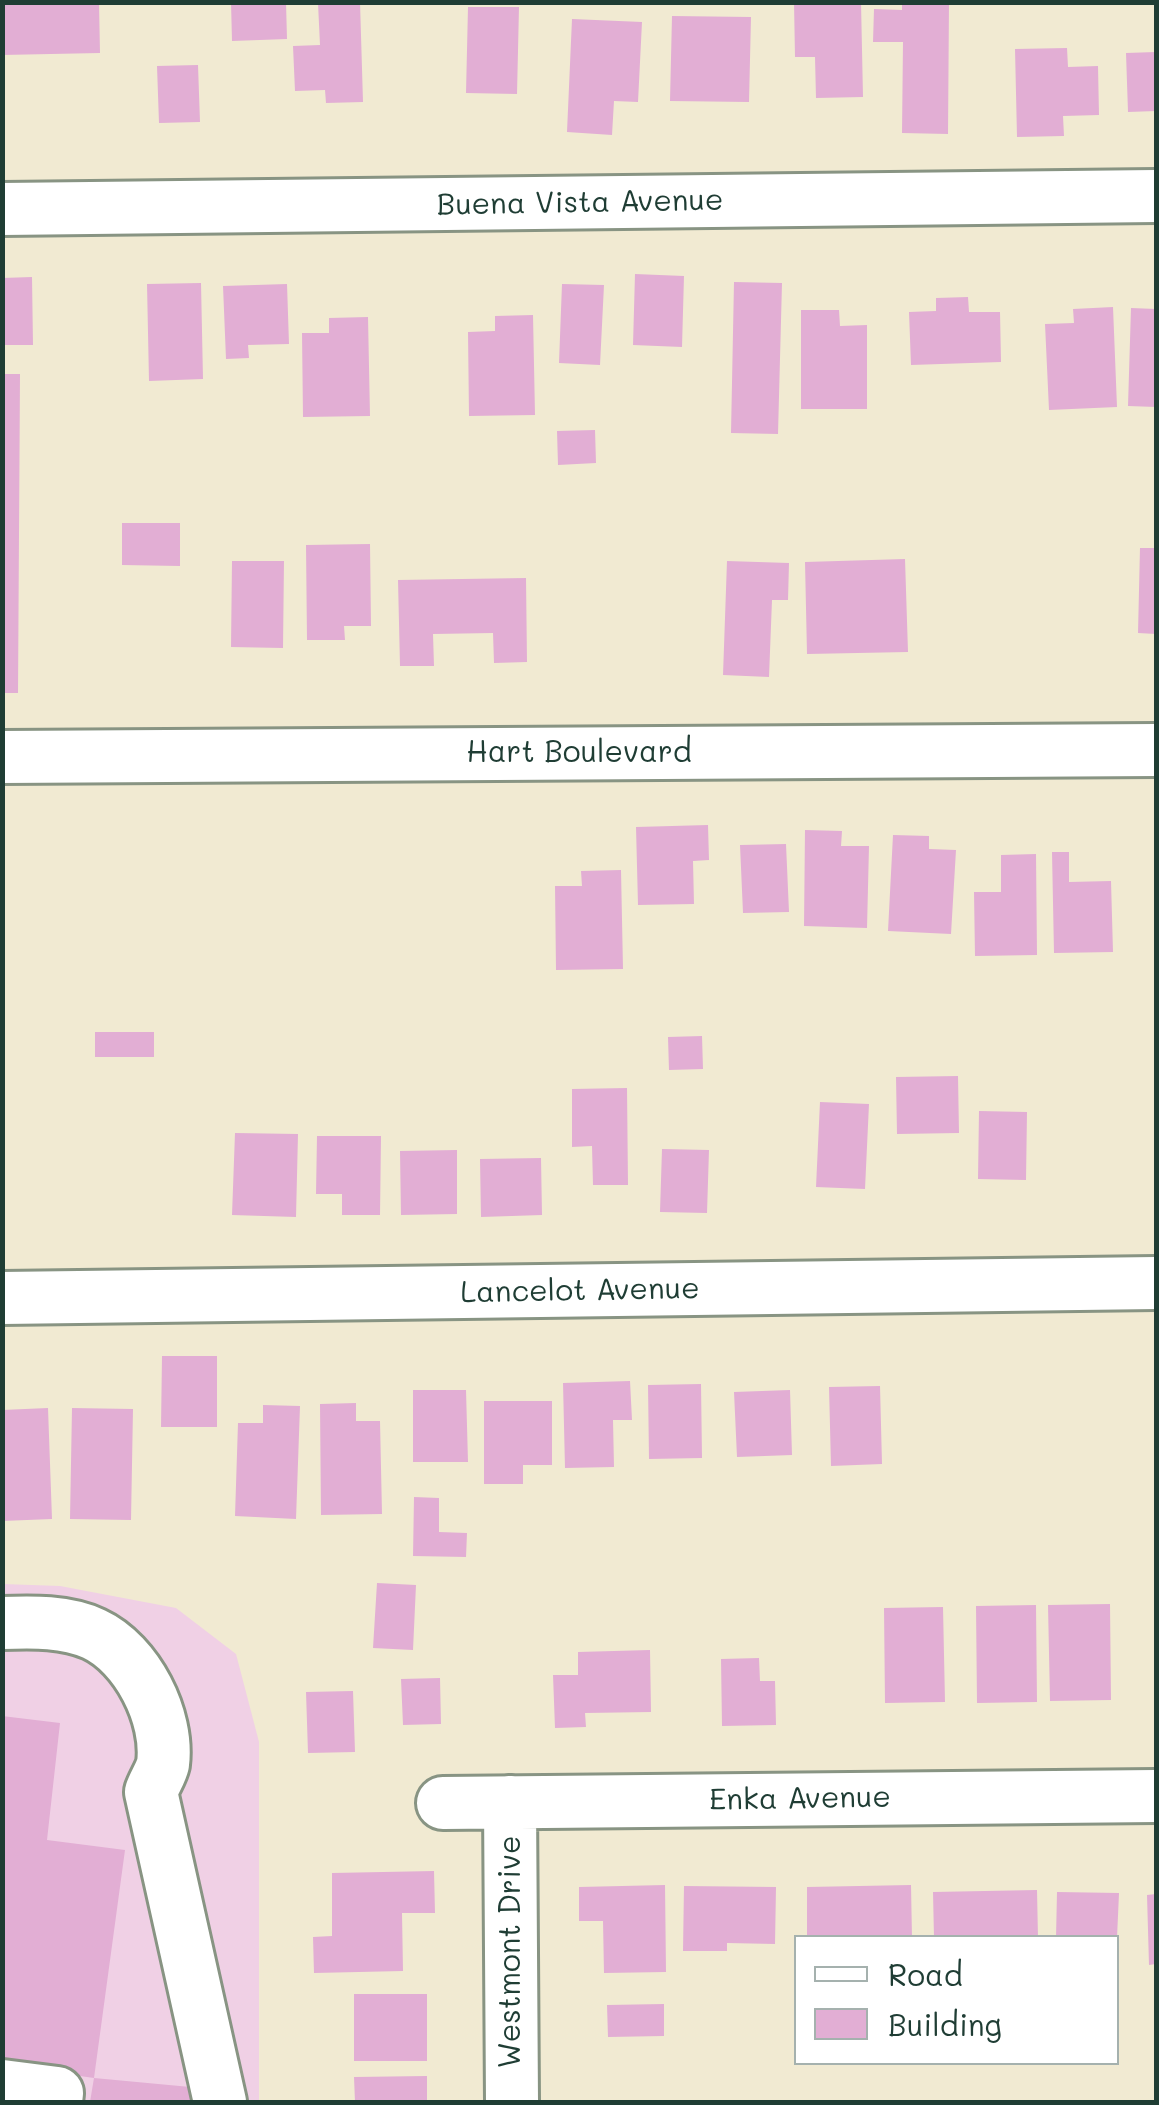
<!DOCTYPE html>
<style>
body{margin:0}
#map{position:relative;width:1159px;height:2105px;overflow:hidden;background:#f1ead2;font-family:Mali,sans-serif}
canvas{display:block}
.frame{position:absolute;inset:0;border:5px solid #1f3d34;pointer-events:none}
.legend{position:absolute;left:794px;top:1935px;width:325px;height:130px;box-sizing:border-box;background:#fff;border:2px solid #a5b1ae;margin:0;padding:12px 18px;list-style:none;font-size:30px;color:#1f3d34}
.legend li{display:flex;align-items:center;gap:20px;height:50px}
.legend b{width:50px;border:2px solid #a5b1ae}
</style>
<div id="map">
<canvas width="1159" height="2105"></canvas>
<div class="frame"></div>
<ul class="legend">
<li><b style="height:12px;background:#fff"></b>Road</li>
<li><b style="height:28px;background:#e2aed4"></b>Building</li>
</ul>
</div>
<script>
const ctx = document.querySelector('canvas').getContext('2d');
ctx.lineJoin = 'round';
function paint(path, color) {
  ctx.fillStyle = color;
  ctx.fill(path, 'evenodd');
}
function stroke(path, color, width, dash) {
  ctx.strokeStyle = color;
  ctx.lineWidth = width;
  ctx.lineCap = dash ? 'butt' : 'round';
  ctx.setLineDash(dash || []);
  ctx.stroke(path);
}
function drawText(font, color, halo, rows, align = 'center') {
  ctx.font = font + ' Mali,sans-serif';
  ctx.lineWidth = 8;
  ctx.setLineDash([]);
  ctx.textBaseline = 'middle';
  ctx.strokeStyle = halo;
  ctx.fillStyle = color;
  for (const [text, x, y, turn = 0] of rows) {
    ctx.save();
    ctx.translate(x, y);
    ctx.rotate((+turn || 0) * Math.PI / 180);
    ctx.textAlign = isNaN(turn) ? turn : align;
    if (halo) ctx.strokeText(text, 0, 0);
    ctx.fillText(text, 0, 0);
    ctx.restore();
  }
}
const built = new Path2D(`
 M3,1584L60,1586L176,1608L236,1654L259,1742V2102H3Z`);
const building = new Path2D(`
 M2,2H99L100,53L2,55Z
 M231,2H286L287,39L232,41Z
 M360,2L363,102L326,103L325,90L295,91L293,46L320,45L318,3Z
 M794,2H861L863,97L816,98L815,57H795Z
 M902,2H949L948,134L902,133L903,42H873L874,9L902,10Z
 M468,7H519L517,94L466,93Z
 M672,16L751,17L749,102L670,101Z
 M572,19L642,22L638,102L614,101L612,135L567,132Z
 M1067,48L1068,67L1098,66L1099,115L1063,116L1064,136L1017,137L1015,49Z
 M1156,52V111L1128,112L1126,53Z
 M198,65L200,122L159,123L157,66Z
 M635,274L684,276L682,347L633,345Z
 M32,277L33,345H2V278Z
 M734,282L782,283L778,434L731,433Z
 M201,283L203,379L149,381L147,284Z
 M287,284L289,344L248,345L249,358L226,359L223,286Z
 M562,284L604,285L600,365L559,363Z
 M968,297L969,312H1000L1001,362L911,365L909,312L936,311V298Z
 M1113,307L1117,407L1049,410L1045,324L1074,323L1073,309Z
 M1131,308L1156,309V407L1128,406Z
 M801,310H839L840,326L867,325V409H801Z
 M533,315L535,415L469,416L468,332L495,331V316Z
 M368,317L370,416L303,417L302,333H329V318Z
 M2,374H20L18,693H2Z
 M595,430L596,463L558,465L557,431Z
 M122,523H180V566L122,565Z
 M370,544L371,626H344L345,640H307L306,545Z
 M1140,548H1156V634L1138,633Z
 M905,559L908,652L807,654L805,562Z
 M232,561H284L283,648L231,647Z
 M727,561L789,563L788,600H772L769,677L723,675Z
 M526,578L527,662L494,663L493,633L433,634L434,666H400L398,580Z
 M708,825L709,860L693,861L694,904L638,905L636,827Z
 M805,830L842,831L841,846H869L867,928L804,926Z
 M893,835L929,836V849L956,850L951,934L888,931Z
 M786,844L789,912L743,913L740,845Z
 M1052,852H1069V882L1111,881L1113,952L1054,953Z
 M1036,854L1037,955L975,956L974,892H1001V855Z
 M621,870L623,969L556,970L555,886H582L581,871Z
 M95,1032H154V1057H95Z
 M702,1036L703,1069L669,1070L668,1037Z
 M958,1076L959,1133L897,1134L896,1077Z
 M627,1088L628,1185H593L592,1146L572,1147V1089Z
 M820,1102L869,1104L865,1189L816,1187Z
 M979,1111L1027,1112L1026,1180L978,1179Z
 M235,1133L298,1134L296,1217L232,1215Z
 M317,1136H381L380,1215H342V1194H316Z
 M662,1149L709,1150L707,1213L660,1212Z
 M457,1150V1214L401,1215L400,1151Z
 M541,1158L542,1215L481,1217L480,1159Z
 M162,1356H217V1427H161Z
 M630,1381L632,1420H613L614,1467L565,1468L563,1383Z
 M701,1384L702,1458L649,1459L648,1385Z
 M880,1386L882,1464L831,1466L829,1387Z
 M413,1390H466L468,1462H413Z
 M790,1390L792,1455L737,1457L734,1392Z
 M484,1401H552V1465H523V1484H484Z
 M356,1403V1421H380L382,1514L321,1515L320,1404Z
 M263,1405L300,1406L296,1519L235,1516L238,1423H263Z
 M48,1408L52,1519L2,1521V1410Z
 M72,1408L133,1409L131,1520L70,1519Z
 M414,1497L439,1498V1532L467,1533L466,1557L413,1556Z
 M377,1583L416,1585L413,1650L373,1648Z
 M1110,1604L1111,1700L1050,1701L1048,1605Z
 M1036,1605L1037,1702L977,1703L976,1606Z
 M943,1607L945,1702L885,1703L884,1608Z
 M650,1650L651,1712L585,1713L586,1727L555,1728L553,1675H578V1652Z
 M759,1658L760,1681H775L776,1725L722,1726L721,1659Z
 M440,1678L441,1724L403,1725L401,1679Z
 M353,1691L355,1752L308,1753L306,1692Z
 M2,1716L60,1723L47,1840L125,1850L94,2078L2,2065Z
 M434,1871L435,1913H402L403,1971L314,1973L313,1937L332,1936V1873Z
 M665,1885L666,1972L604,1973L603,1921H579V1887Z
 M911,1885L912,1938H807V1887Z
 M684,1886L776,1887L775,1944L727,1943V1951H683Z
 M1037,1890L1038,1938H934L933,1892Z
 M1057,1892L1119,1893L1117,1938H1056Z
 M1156,1894V1964L1149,1965L1147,1895Z
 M354,1994H427V2061H354Z
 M664,2004V2036L608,2037L607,2005Z
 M427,2076V2102H355L354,2077Z
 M94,2078L201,2088L200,2102H90Z`);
const minor = new Path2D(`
 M2,209L1156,196
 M2,757L1156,750
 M2,1298L1156,1283
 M2,1623C33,1622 66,1621 94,1634C137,1654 169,1717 163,1764C161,1773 154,1783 151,1792L220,2102
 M510,1802L512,2102
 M443,1803L1156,1796
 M2,2086L57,2093L56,2102`);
const streetNames = [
 ["Buena Vista Avenue",580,203,-1],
 ["Hart Boulevard",579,753],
 ["Lancelot Avenue",580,1291,-1],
 ["Enka Avenue",800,1799,-1],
 ["Westmont Drive",511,1952,-90]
];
paint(built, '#f0d0e5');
paint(building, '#e2aed4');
stroke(minor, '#889483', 58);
stroke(minor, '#fff', 52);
drawText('30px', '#1f3d34', '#fff', streetNames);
</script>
